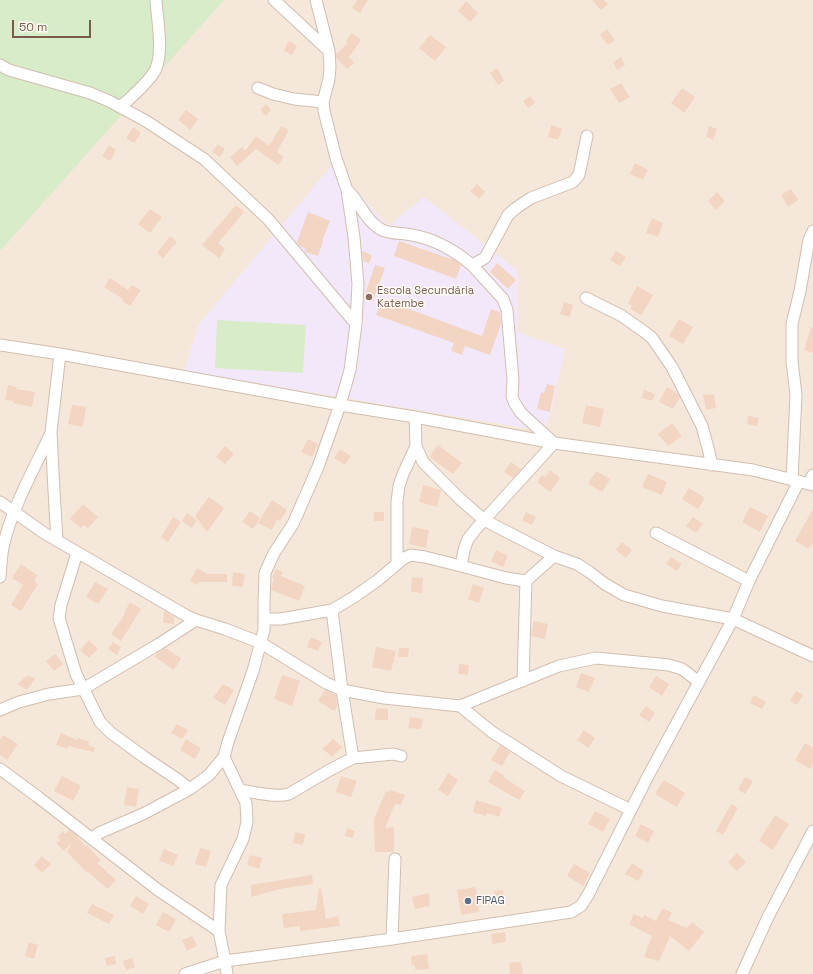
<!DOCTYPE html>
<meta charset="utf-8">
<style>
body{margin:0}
#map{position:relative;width:813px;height:974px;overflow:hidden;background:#fdf6ec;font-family:"Space Grotesk",sans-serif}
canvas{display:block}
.scale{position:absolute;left:12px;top:20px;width:79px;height:18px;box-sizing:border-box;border:2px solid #7a5c4d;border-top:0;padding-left:5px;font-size:12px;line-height:14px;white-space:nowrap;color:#7a5c4d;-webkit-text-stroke:3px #fffaf3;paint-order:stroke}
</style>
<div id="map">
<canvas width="813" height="974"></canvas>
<div class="scale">50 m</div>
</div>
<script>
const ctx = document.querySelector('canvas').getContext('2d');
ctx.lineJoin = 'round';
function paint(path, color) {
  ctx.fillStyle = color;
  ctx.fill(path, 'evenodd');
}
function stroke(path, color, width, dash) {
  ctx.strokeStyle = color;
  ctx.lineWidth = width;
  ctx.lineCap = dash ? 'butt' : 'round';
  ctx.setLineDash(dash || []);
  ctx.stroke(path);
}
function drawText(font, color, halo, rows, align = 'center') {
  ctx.font = font + ' "Space Grotesk",sans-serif';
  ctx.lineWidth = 3;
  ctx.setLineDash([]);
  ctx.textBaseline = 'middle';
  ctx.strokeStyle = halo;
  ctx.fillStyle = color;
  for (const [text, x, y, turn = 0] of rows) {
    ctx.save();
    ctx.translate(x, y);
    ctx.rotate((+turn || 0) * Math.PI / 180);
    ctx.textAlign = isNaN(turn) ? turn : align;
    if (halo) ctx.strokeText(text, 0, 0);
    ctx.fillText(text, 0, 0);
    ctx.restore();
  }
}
const residential = new Path2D(`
 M0,0H813V974H0Z`);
const education = new Path2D(`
 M333,164L388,226L424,197L518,271L517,332L565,349L551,413L543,431L184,371L199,324Z`);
const green = new Path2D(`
 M0,0H224L1,250L0,249Z
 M217,320L306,325L303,373L215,368Z`);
const building = new Path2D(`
 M357,0H368L360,13L352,8Z
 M592,0H604L608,4L601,10Z
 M466,1L478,13L470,22L458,11Z
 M607,29L615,40L608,45L600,35Z
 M352,33L361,40L349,57L354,63L347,69L336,58V54L348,43L346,41Z
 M430,35L446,47L435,61L419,48Z
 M289,41L297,46L292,55L284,51Z
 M621,57L625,65L617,70L613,62Z
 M497,68L504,81L498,85L490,73Z
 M621,83L630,97L619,103L610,89Z
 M682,88L695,97L684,113L671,103Z
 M530,96L535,103L528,108L523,101Z
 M266,104L270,108V111L266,116L260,110Z
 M186,110L198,119L190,130L178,120Z
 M551,125L562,129L558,140L548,137Z
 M281,126L289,130L277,152L284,157L278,165L256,149L237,166L230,157L242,147L245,151L256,136L269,146Z
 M709,126L717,129L713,140L706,137Z
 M133,127L141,133L134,143L126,138Z
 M218,144L225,149L220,157L212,152Z
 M109,145L116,150L110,161L102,156Z
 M635,163L648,170L643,180L630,174Z
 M477,184L485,192L479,199L470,191Z
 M791,189L798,200L788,207L781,195Z
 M717,192L725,201L716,210L708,201Z
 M236,205L244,212L218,243L225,249L219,258L202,245Z
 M150,209L162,217L150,233L138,224Z
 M308,212L330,221L322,241H323L318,256L305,252V248L301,247L297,242Z
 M652,218L663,223L658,237L646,233Z
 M170,236L177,242L163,258L157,253Z
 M399,241L454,260L461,265L456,279L394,256Z
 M362,251L372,255L369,263L363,261Z
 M616,251L626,257L620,266L610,260Z
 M497,263L516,280L508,289L490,272Z
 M375,265L385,268L373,301L364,298L365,294Z
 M110,278L128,290L132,285L141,290L130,306L122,301L123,299L104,287Z
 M637,286L653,295L641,315L630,309L632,306L628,303Z
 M382,299L482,336L491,309L500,312L501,324L490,355L465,346L462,355L451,351L454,343L376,315Z
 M564,302L573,305L570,317L560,314Z
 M679,319L693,327L683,344L669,336Z
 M811,327L813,328V353L804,350Z
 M547,384L555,386L550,412L537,409L541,392L544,393Z
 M8,385L17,387L16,389L35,392L32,407L13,403L14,401L5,400Z
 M667,387L677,393L680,397L673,409L659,402Z
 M644,390L655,394L652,401L642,398Z
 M714,394L716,408L706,410L703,395Z
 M72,405L86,407L83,427L68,424Z
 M586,405L604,409L600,427L582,423Z
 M748,416L759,418L757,426L747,424Z
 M672,423L682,436L668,446L658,434Z
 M308,439L318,444L312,457L301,452Z
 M438,445L462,463L453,474L429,457Z
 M225,446L234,454L225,464L216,457Z
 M340,449L351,456L345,465L334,458Z
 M511,462L521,469L513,478L504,472Z
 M550,470L560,478L550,492L537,482L542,475L545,477Z
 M596,471L610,479L602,492L588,484Z
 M648,474L667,482L662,495L642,487Z
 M423,485L441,490L437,507L419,502Z
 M689,488L705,498L698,509L682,499Z
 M209,497L224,508L207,532L195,516Z
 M272,500L287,510L280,521L277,519L272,530L258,523Z
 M83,504L98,517L88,528L84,525L81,528L70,519Z
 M750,507L768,516L760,532L742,522Z
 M813,509V543L809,549L795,541Z
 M250,511L260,518L253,529L242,522Z
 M374,512H384V521H374Z
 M526,512L536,517L532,525L522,520Z
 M187,513L197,520L192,528L182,521Z
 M173,517L181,522L168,542L161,537Z
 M693,517L703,524L696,533L686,526Z
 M412,527L429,530L426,548L409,544Z
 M622,542L632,550L626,558L616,550Z
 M496,550L508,556L503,567L491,561Z
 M671,557L682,564L677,571L666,564Z
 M21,564L37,575L34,581L38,584L21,611L11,605L23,585L12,578Z
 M197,568L207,574H227V582H199L197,585L190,581Z
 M276,569L283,572L281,576L305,586L299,601L271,590L272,585L274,579L272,578Z
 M233,572L245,574L243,587L232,586Z
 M412,577L423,578L422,593L411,592Z
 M95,582L108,589L98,604L86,597Z
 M473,584L484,588L479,603L468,599Z
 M130,602L141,609L121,641L111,634L125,614L124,613Z
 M164,611L174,617V624L163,623Z
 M534,621L548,624L545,639L531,636Z
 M311,637L322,642L318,651L307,647Z
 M89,640L98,649L89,658L80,650Z
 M113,642L121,647L117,655L108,649Z
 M376,647L396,651L391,671L372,667Z
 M165,648L181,658L174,670L155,657L157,653Z
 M399,648H409L408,657H398Z
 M55,654L63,664L54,671L46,661Z
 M459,664L469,665L468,675L458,674Z
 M581,673L595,678L589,692L576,687Z
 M28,675L35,679L27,690L17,684Z
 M282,675L300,681L292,706L274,699Z
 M656,676L669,684L662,696L649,687Z
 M222,685H225L234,690L225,705L213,698Z
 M325,690L336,695L337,706L334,711L318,701Z
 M796,691L803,695L797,705L790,701Z
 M754,695L766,702L762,709L750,703Z
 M646,706L655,713L649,722L639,715Z
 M376,708L388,709V720H375Z
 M410,717L423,719L421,729L408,728Z
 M177,724L188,730L182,739L171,733Z
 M584,730L595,738L588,748L577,740Z
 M61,733L77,740V738L89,741L88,745L95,748L94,752L68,746L67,749L56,745Z
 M3,735L18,744L7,760L0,755V740Z
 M186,739L201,748L195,759L180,750Z
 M333,739L342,747L332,757L323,749Z
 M805,743L813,748V764L810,769L795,760Z
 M500,745L510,752L502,766L491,760Z
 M495,770L504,775L503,777L525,791L519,800L488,782Z
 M448,773L458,780L448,796L438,790Z
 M62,776L81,786L73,801L54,791Z
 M341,776L357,781L351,797L336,792Z
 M745,777L753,781L745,794L738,789Z
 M664,780L685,793L677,807L655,794Z
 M127,787L139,789L136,807L124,805Z
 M391,790L405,795L401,805L395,804L385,828L394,827V852H375L374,819L386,791L388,792Z
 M476,800L502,808L499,817L487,813L486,816L473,812Z
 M731,804L738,808L723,835L716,831Z
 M595,811L610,819L603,832L588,824Z
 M775,815L789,824L773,850L759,841Z
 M641,824L654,831L648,843L635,836Z
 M347,828L355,831L353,838L345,836Z
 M69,830L75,834L86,847L87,845L101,860L97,863L116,880L108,889L88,872L87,873L67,852L72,843L64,851L56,843L60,840L57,837L63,831L65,834Z
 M295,832L305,834L303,845L293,843Z
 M200,848L211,851L206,867L195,864Z
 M164,849L178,855L173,866L159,861Z
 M737,853L746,862L737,871L728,862Z
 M250,855L262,858L259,869L247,865Z
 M42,856L51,864L42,873L34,865Z
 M632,863L644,871L638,881L625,874Z
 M574,864L590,873L583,886L567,876Z
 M312,875L313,884L280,889L251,897V885Z
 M476,887L479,912L461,915L457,890Z
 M319,888H321L326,919L338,916L340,926L300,931V926L284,928L282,914L316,910Z
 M503,890L504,900H495L494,891Z
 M429,893L430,906L415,909L412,897Z
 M136,896L149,904L143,914L130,906Z
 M92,904L114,915L109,924L87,913Z
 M663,908L672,913L668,920L687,928L692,922L704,932L689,951L670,936L659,961L644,957L652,936L629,924L634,914L643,918L644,915L656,921Z
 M163,912L176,919L169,932L156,925Z
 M505,932L506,942L492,944L491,934Z
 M192,936L197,946L187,951L182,940Z
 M29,942L38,945L34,959L25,956Z
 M427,954L429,969L415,970V965H412L411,956Z
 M115,956L116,964L107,966L105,958Z
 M132,958L135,967L126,970L123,961Z
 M521,962L523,974H510L509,963Z`);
const street = new Path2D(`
 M274,0L329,51
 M0,65L9,70L90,93L109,101L146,121L204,159L268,219L356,324
 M258,88L273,94L294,99L323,102
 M120,107C132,97 144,86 153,74C165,58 157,19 156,0
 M347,190C350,193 353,196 355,199C363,210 369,223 382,230C391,234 402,233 412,235C435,239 454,250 472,265L485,258L508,215L516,208L531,198L573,182L579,175L587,136
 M586,298L622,316L646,333L652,338L672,367L702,426L708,448L712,465
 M0,345L60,354L340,405L415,417L554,443L753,470L813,485
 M415,417L416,446L423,462L460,499L484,520L554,556L577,564L588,571L605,584L624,595L662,606L733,619L813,656
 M792,480L796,395L792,361V324L800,291L809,240L813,231
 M808,484L813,475
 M0,502L44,533L187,616L196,620L225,629L261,643L326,683L342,690L384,698L460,706L559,666L596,658L669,665L682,669L699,682
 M656,533L749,581
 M57,541L54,491L51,432L60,354
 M77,553L61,605L59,618L76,674L100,722L111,733L144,757L177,779L190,789
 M397,563V502L399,486L403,474L416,446
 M461,566L464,550L468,539L475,530L554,443L521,413L514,402L512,396L513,380L507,310L503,299L472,265
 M0,577C1,566 1,554 4,543C13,506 34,469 50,435
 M332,610L342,690L353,758
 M264,619H281L332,610L354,597L378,580L404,558L411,555L425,557L461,566L506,578L526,581
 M523,681L526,581L554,556
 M460,706L492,732L561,776L631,810
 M0,710L19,702L49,694L83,689L159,644L196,620
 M224,757L246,803L247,822L243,839L221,885L219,931L225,961L227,974
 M0,769L38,797L158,890L219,931
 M240,790C253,792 276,798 289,794L328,771L353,758L393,754L401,756
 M92,839L99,833L143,814L190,789L209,775L224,757L228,742L253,671L264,630V601L265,573L274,553L293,524L318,467L340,405L350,370L356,324L358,284L354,237L347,190L336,158L324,111L323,102L329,79L330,67L329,51L316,0
 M392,939L395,859
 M185,974L225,961L392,939L571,912L581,906L588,895L647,778L733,619L749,581L799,481
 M742,974L768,917L813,831`);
const markers = [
 [369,297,4,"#8d6e63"],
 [468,901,4,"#5c6f8a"]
];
const educationNames = [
 ["Escola Secundária",377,291],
 ["Katembe",377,304]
];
const serviceNames = [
 ["FIPAG",476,901]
];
paint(residential, '#f5e8da');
paint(education, '#f3e8fa');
paint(green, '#d8ecc9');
paint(building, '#f3d5c3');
stroke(street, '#d1beb0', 13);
stroke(street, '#fff', 11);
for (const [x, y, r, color] of markers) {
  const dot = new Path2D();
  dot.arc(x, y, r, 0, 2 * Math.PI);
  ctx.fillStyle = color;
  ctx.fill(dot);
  stroke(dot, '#fffaf3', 1.5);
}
drawText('11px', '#785e54', '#fffaf3', educationNames, 'left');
drawText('11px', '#4e5e75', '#fffaf3', serviceNames, 'left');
</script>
